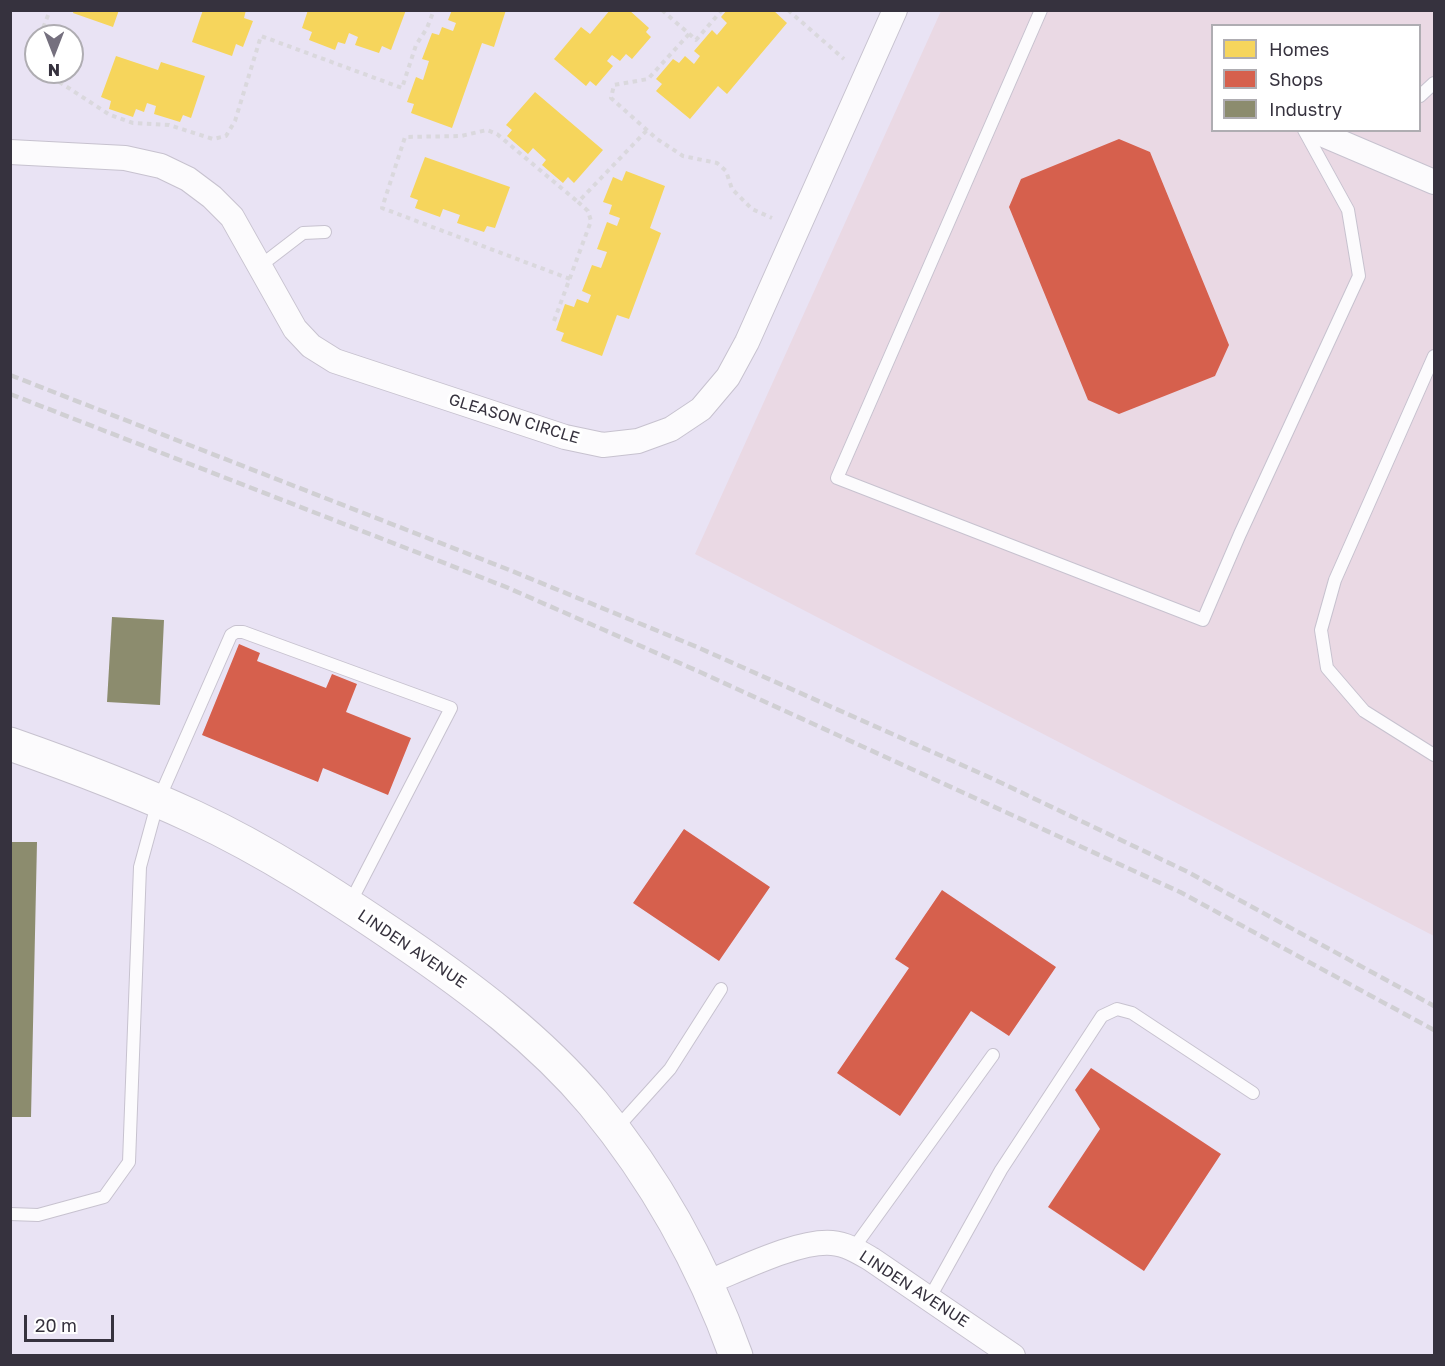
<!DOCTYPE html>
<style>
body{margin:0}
#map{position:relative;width:1445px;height:1366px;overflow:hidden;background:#e9e3f4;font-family:"Golos Text",sans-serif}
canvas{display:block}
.frame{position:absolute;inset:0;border:12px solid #36323e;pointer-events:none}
.legend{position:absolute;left:1211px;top:24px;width:210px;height:108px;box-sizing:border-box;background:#fff;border:2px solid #afadb2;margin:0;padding:8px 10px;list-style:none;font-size:18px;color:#36323e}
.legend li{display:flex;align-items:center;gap:12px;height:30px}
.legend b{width:30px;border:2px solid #afadb2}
.north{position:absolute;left:24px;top:24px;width:60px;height:60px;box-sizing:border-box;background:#fff;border:2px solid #afadb2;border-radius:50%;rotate:180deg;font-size:16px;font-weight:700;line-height:24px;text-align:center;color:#36323e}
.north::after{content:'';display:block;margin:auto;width:21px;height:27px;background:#75707e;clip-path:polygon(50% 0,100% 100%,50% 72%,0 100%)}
.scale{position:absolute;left:24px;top:1315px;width:90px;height:27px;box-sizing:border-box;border:3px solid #36323e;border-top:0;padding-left:8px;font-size:18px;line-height:21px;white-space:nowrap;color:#36323e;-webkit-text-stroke:4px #fff;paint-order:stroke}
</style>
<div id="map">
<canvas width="1445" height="1366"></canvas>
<div class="frame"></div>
<ul class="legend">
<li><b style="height:16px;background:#f6d55c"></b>Homes</li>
<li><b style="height:16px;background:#d6604d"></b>Shops</li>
<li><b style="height:16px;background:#8c8c6e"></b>Industry</li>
</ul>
<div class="north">N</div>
<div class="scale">20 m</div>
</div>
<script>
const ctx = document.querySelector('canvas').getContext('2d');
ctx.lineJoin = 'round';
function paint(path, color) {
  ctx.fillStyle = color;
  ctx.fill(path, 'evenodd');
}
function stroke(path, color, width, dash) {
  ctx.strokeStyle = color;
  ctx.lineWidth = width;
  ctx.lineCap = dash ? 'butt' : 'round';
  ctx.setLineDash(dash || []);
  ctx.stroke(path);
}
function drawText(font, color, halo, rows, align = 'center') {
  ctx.font = font + ' "Golos Text",sans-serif';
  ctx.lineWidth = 6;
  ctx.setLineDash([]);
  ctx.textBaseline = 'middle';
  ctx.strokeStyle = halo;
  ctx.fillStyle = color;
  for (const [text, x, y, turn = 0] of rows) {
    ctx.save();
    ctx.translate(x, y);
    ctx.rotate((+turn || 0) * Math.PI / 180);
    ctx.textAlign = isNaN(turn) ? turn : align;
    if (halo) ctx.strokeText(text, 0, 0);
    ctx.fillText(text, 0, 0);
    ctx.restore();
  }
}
const commercial = new Path2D(`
 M941,11H1434V936L695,554ZM1212,26H1420V130H1212Z`);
const homes = new Path2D(`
 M74,10H119L113,27L73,13Z
 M203,10H246L244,18L253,21L243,47L236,44L232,56L192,42Z
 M308,10H406L391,50L382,46L379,53L355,45L358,37L349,33L345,44L338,42L335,50L309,40L312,32L302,28Z
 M452,10H506L494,47L482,43L452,128L411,113L414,104L407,102L416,77L423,80L429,61L422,59L432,33L439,35L442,27L453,31L456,23L448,20Z
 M610,10H629L649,28L646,32L651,37L632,59L626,54L620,61L612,55L607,61L613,66L596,86L590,81L586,86L554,59L581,27L590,34Z
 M727,10H773L787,23L727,94L718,86L690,119L656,91L662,84L656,79L673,59L679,63L685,56L694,64L700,56L694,51L712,30L717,35L727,23L721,17Z
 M116,56L158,70L161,62L205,76L191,118L183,115L180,122L154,114L156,106L147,103L144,112L136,109L133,117L109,109L111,101L101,97Z
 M535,92L603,150L574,183L568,177L563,183L542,165L546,160L533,148L528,154L507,136L512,130L506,125Z
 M425,157L510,187L495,228L487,226L484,232L457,223L460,215L443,209L440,217L415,208L418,200L410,197Z
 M626,171L665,186L650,228L661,233L629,319L617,315L602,356L561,341L564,333L556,330L565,304L574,307L577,299L588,303L591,295L582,291L592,265L601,268L607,252L597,249L607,222L617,226L620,218L609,214L612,205L603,202L613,177L622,181Z`);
const shops = new Path2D(`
 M1119,139L1150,152L1229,345L1215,376L1119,414L1088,400L1009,207L1021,179Z
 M239,644L260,653L257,661L326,688L332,674L357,684L346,712L411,738L388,795L323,768L318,782L202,735Z
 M684,829L770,887L719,961L633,903Z
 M942,890L1056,967L1009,1036L971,1011L900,1116L837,1073L909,968L895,959Z
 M1091,1068L1221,1154L1144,1271L1048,1207L1100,1129L1075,1090Z`);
const industry = new Path2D(`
 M112,617L164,620L160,705L107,702Z
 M10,842H37L31,1117H10Z`);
const path = new Path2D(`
 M662,10L696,40L722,10
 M788,10L844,59
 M689,34L648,79L614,85L611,98L657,139L683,156L717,163L726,171L732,189L752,209L772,218
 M40,36L50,10
 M44,72L110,115L133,123L169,125L213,139L226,136L235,121L261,36L402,88L416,45L427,28L434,10
 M570,279L382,208L405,137L461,136L487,130L497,134L578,202
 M554,321L591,221L588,211L578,202L647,130`);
const lane = new Path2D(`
 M1041,10L837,478L1203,620L1240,534L1359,276L1348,210L1304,130
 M1420,96L1434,83
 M260,266L303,233L325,232
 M1434,356L1335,580L1321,630L1327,668L1364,711L1434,755
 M615,1130L670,1069L721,989
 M10,1214L38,1215L104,1197L129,1162L140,867L158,801L231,635L236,632H243L451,708L350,903
 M853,1249L993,1055
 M929,1299L1001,1170L1102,1016L1117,1009L1132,1013L1253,1093`);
const street = new Path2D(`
 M1312,130L1434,182
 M10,152L125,158L161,166L188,179L212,197L232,217L295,329L311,346L335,361L565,437L603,445L638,441L671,429L701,409L728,377L747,342L895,10
 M706,1283C739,1270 798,1240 832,1243C846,1244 859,1252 871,1259L1013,1356`);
const secondary = new Path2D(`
 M10,744C73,766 134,789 194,817C267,851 336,896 402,941C471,988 539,1039 593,1103C655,1178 703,1264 736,1356`);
const rail = new Path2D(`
 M10,375L512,571L697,647L991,778L1188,872L1434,1006
 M10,394L506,587L700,672L1180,892L1434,1030`);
const streetNames = [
 ["GLEASON CIRCLE",514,419,17],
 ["LINDEN AVENUE",412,949,34],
 ["LINDEN AVENUE",914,1289,33]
];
paint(commercial, '#ead9e4');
paint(homes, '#f6d55c');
paint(shops, '#d6604d');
paint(industry, '#8c8c6e');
stroke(lane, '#c7c2cf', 14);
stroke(street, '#c7c2cf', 26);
stroke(secondary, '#c7c2cf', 35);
stroke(path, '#dad8dd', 4, [4.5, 4.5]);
stroke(lane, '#fcfbfd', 12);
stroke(street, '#fcfbfd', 24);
stroke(secondary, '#fcfbfd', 33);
stroke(rail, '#d0cfd3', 4.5, [9, 4.5]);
drawText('16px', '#36323e', '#fff', streetNames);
</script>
